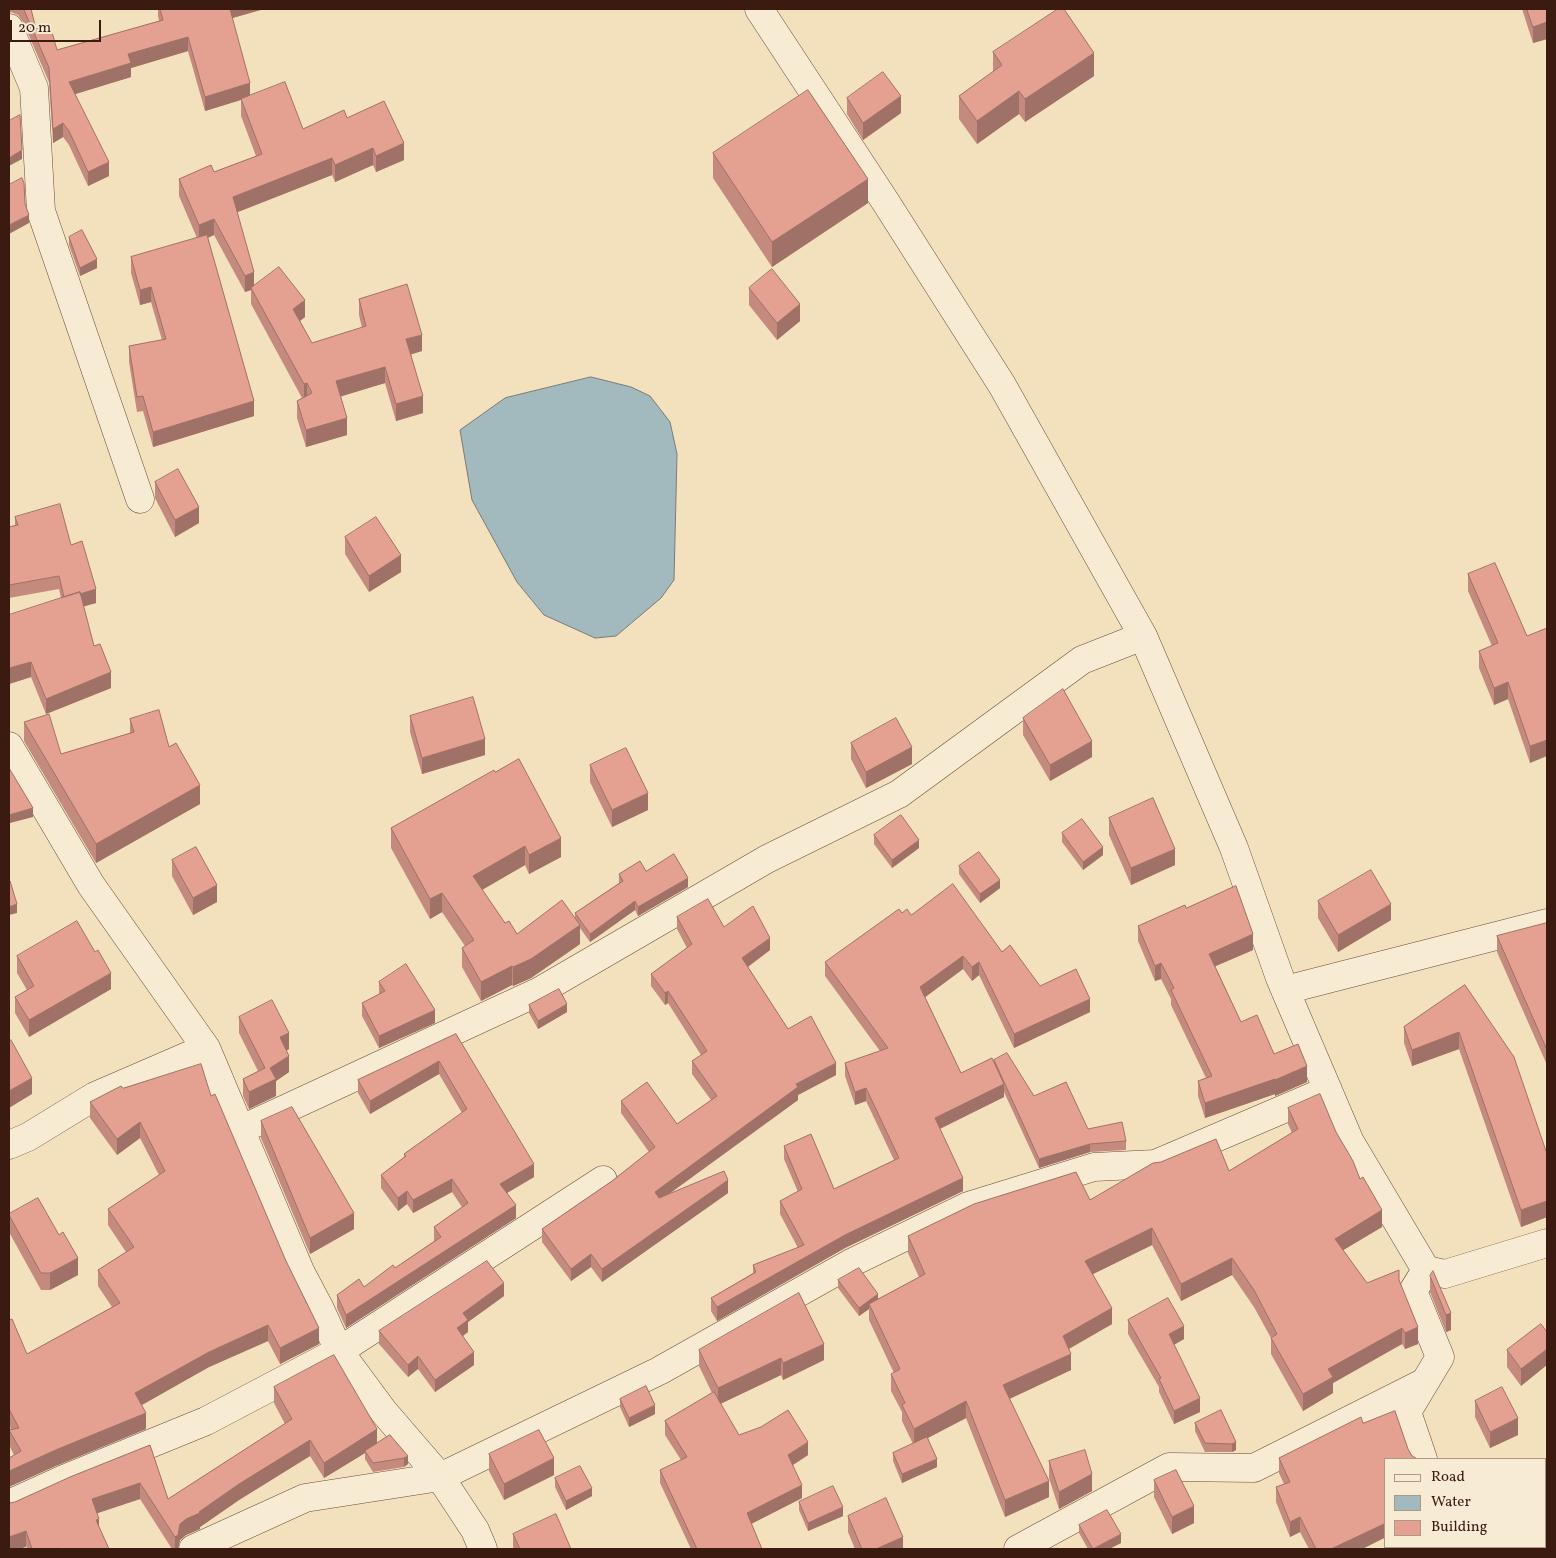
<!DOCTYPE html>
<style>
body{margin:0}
#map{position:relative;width:1556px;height:1558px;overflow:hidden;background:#f3e0bc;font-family:Vollkorn,serif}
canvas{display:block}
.frame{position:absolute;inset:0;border:10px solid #3b1b10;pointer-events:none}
.legend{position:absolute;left:1384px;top:1458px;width:162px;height:90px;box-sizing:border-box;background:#f7ebd3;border:1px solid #ac9885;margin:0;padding:6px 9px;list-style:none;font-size:15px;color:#3b1b10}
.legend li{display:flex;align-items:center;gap:10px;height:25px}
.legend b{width:25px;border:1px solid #ac9885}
.scale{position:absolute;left:10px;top:20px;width:91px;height:22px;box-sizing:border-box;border:2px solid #3b1b10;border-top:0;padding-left:6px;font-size:15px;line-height:18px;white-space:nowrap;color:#3b1b10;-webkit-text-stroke:4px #f7ebd3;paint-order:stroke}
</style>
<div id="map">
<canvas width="1556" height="1558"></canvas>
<div class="frame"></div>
<ul class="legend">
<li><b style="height:6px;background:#f7ebd3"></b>Road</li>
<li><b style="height:14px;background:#a2babd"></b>Water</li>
<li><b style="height:14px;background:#e4a192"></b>Building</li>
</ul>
<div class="scale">20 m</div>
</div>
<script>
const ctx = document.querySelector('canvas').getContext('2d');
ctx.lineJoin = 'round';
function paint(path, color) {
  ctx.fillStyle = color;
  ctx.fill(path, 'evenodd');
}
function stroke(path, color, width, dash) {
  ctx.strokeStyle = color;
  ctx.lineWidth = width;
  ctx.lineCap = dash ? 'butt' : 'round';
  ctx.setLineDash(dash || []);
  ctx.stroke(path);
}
const water = new Path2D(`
 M591,377L631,387L650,396L670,422L677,454L674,580L661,598L616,636L595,638L544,615L517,582L472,500L460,430L505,398Z`);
const minor = new Path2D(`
 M759,9L885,201L1002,385L1143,636L1234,848L1280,978L1350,1142L1426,1270L1445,1274L1547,1243
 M9,28L34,88L41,211L140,499
 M9,746L91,885L206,1048L300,1271L320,1309L339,1351L384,1412L440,1477L475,1530L483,1549
 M1285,990L1547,923
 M240,1130L538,992L767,859L899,794L1082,660L1143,636
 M9,1145L28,1137L95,1096L206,1048
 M1423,1459L1407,1412L1440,1357L1413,1291L1426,1270
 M9,1504L64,1479L206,1421L339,1351L603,1180
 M1452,1547L1453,1549
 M193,1549L305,1498L440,1477L659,1371L853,1262L968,1206L1094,1167L1155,1164L1328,1090
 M1018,1549L1169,1467L1254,1468L1425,1382`);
const wall = new Path2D(`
 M9,9H31L36,29L57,50L159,21L158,16V9H264L232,18L250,96L303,129L347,118L404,160L376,172L373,165L335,182L332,175L237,212L254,285L305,317L300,321L312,343L362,328L359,315V299L422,351L411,354L423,413L396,421L385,383L341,396L347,435L306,447L297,418V401L302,398L251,304V290L245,292L214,235L208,238L254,416L153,447L143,411L137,412L129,362V346L162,340L151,302L140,305L131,273V257L197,238L179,196V179L214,172L256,156L241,116V100L205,111L188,51L131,68V77L75,94L109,176L88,186L69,145L63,137L53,143L49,82L23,22L18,15L11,12L9,13Z
 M1522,9H1547V39L1533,43Z
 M993,52L1094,76L1025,122L1019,114L977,144L959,119V96L993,72Z
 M847,98L901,113L863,140L847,114Z
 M713,153L868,203L772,267L713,178Z
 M69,237L97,268L80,276L69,245Z
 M749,288L800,321L777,340L749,305Z
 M155,482L199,523L175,537L155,498Z
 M15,517L71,545L96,603L83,606L94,646L111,688L46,714L31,677L9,684L61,598L59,589L9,598V527L15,525Z
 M345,537L401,572L369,592L345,554Z
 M1468,574L1527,636L1547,628L1530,763L1508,699L1494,705L1479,668V651L1492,646L1468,591Z
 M410,716L485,755L422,774L410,732Z
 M1023,718L1092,757L1050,781L1023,735Z
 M130,719L169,747L200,804L96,863L24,741V722L61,754L130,733Z
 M851,743L912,764L866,788L851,759Z
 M590,765L648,810L612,827L590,782Z
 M495,772L561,857L529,874L525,865L482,890L505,923L517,934L575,919V913L619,883V874L646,871L688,887L638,916L635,910L590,942L580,928V944L531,978L513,986L512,985L481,1001L462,967V948L465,946L442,912L430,919L391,848V828Z
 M1109,818L1175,865L1131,885L1109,835Z
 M1062,833L1103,855L1083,870L1062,842Z
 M874,835L919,848L892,868L874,844Z
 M172,860L217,902L193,915L172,876Z
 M959,866L1000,888L980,903L959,874Z
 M1318,901L1391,920L1338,952L1318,918Z
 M1186,908L1253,950L1215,966L1241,1022L1274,1054L1307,1082L1275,1096V1094L1205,1118L1198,1096V1081L1206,1078L1171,1005V999L1161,979L1155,981L1138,941V926Z
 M902,913L911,915L1002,952L1040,986L1090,1012L1014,1048L979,975L972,981L963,969L925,997L961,1073L994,1061L1034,1096L1088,1129L1126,1141V1150L1090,1152L1039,1168L1004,1092V1097L940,1129L963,1191L845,1248L717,1321L711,1311V1298L753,1273V1265L798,1248L780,1214V1201L798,1192L784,1159V1146L834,1189L894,1160L866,1101L855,1105L845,1076V1063L880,1051L825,976V962Z
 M677,917L724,927L770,950L748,967L788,1029L836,1075L798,1095V1100L669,1194L728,1193L602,1282L591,1267L571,1281L542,1242V1229L612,1181L649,1152L621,1113V1101L677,1124L711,1100L692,1074V1061L701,1055L668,1003L665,1005L651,986V974L687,948L677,929Z
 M1547,923V1065L1497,952V936Z
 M17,956L111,989L29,1037L15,1013V997L27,990L17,973Z
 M379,982L435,1023L379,1048L362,1016V1003L379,994Z
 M1465,985L1547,1154V1217L1521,1227L1459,1049L1412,1066L1404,1043V1027Z
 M529,1005L567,1012L538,1029L529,1013Z
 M239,1017L289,1049L286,1051L289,1072L276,1081V1096L249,1109L243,1096V1079L258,1071L239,1033Z
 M456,1034L534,1177L507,1193L516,1218L346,1328L337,1308V1295L364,1287L395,1268L434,1241V1227L462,1207L452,1192L413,1213L407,1204L398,1211L381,1188V1175L404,1157V1154L462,1113L439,1074L370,1114L358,1093V1080Z
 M123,1088L211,1096L319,1344L280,1364L268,1341L209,1367L141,1405L146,1429L58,1465L14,1455L9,1445V1430L11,1429L9,1425V1320L27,1354L112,1307L98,1286V1270L126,1252L108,1225V1209L159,1175L140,1138L117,1155L90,1118V1102Z
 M1288,1108L1336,1132L1360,1179L1382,1227L1343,1250L1367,1283L1399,1280L1418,1344L1405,1349L1402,1344L1333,1383V1393L1303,1411L1271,1354V1338L1254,1307L1232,1275L1181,1301L1152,1245L1093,1274L1112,1324L1069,1349L1071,1370L1009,1399L1049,1497L1005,1517L966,1418L928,1438L937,1467L902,1483L893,1461V1453L913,1444L902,1421V1412L891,1391V1374L894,1373L869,1320V1309L859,1316L838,1288V1280L878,1299L919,1277L908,1253V1236L1229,1171L1292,1133L1288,1124Z
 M261,1121L354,1229L310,1254L261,1138Z
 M9,1214L78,1275L50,1290H41L9,1232Z
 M1430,1276L1451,1313V1330L1446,1332L1430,1292Z
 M504,1296L468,1322V1332L463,1336L474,1365L435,1392L418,1369L408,1377L379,1344V1331Z
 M1128,1320L1184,1339L1174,1345L1200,1412L1174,1424L1159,1392V1387L1128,1334Z
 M1541,1324L1521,1386L1507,1367V1350Z
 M699,1350L824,1360L783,1380L781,1375L720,1404L739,1435L808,1455L793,1465L802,1498L751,1524L762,1549H691L660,1483V1470L681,1460L665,1435V1421L712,1393L699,1366Z
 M274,1387L377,1443L390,1435L408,1464L404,1467L373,1472L365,1459V1453L324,1478L310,1456L239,1500L200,1527V1529L186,1535L180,1540L178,1549H172L140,1499L97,1513L99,1527L109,1549H27L15,1502L150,1445L168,1499L285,1424L274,1403Z
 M620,1399L655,1414L629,1427L620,1407Z
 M1475,1401L1518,1435L1490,1448L1475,1417Z
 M1221,1410L1236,1450L1232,1452H1205L1195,1431V1423Z
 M1363,1423L1385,1459V1542L1384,1538L1362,1549H1309L1300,1532L1290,1537L1276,1502V1487L1284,1484L1279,1473V1458Z
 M489,1454L554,1475L504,1500L489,1471Z
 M1049,1461L1092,1491L1059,1509L1049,1478Z
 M555,1478L592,1496L566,1510L555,1487Z
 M1154,1480L1194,1523L1172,1534L1154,1497Z
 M799,1502L843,1516L808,1531L799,1510Z
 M848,1516L903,1549H855L848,1532Z
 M1079,1525L1121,1543L1109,1549H1088L1079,1533Z
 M513,1534L571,1549H514L513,1547Z
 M1387,1547H1445L1447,1549H1388Z
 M1533,1547H1545L1547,1549H1533Z`);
const shadedWall = new Path2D(`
 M229,9H264L229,19Z
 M1547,22V39L1533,43V27Z
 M188,37V51L131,68V77L69,96V82L128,54Z
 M1094,53V76L1025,122V99Z
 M250,83V97L205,111V97Z
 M1019,91V114L977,144V121Z
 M901,96V113L863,140V123Z
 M63,123V137L53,143V129Z
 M404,143V160L376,172V156Z
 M373,148V165L335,182V165Z
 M22,150V159L9,166V158Z
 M332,158V175L233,214V197Z
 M109,162V176L88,186V172Z
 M868,179V203L772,267V242Z
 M29,215V223L9,234V225Z
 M214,219V235L199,241V225Z
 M97,259V268L80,276V268Z
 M254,272V288H251V290L245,292V276Z
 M151,287V302L140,305V290Z
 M305,300V317L293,326V309Z
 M800,304V321L777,340V323Z
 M422,335V351L406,356V339Z
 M385,367V383L336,398V381Z
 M307,383V400L304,401V384Z
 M423,396V413L396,421V404Z
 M254,401V416L153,447V432Z
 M347,418V435L306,447V430Z
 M199,507V523L175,537V520Z
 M401,555V572L369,592V576Z
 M96,589V603L64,612V598Z
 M31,662V677L9,684V668Z
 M111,672V688L46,714V699Z
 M1508,682V699L1494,705V688Z
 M485,739V755L422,774V758Z
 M1547,740V756L1530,763V746Z
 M1092,741V757L1050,781V765Z
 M912,747V764L866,788V772Z
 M200,785V804L96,863V844Z
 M648,793V810L612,827V810Z
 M33,808V817L10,823V826L9,827V815Z
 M561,838V857L529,874V855Z
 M919,840V848L892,868V860Z
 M525,846V865L473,895V876Z
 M1103,847V855L1083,870V862Z
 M1175,849V865L1131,885V868Z
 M688,878V887L638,916V907Z
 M1000,880V888L980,903V894Z
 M217,885V902L193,915V898Z
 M442,893V912L430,919V899Z
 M635,901V910L590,942V934Z
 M17,904V913L9,915V907Z
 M1391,904V920L1338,952V935Z
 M580,925V944L531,978L513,986V967Z
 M1253,934V950L1209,969V954Z
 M770,938V950L742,971V958Z
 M963,956V969L920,1001V987Z
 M979,962V975L972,981V967Z
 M1161,963V979L1155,981V966Z
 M512,966V985L481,1001V982Z
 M111,973V989L29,1037V1020Z
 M668,991V1003L665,1005V993Z
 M1090,999V1012L1014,1048V1034Z
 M567,1004V1012L538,1029V1021Z
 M435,1010V1023L379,1048V1036Z
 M1459,1032V1049L1412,1066V1050Z
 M289,1033V1049L280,1054V1037Z
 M289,1056V1072L276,1081V1096L249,1109V1092L270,1068Z
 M439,1061V1074L370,1114V1101Z
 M836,1063V1075L798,1095V1100L655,1204V1192L796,1084Z
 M1307,1066V1082L1275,1096V1080Z
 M32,1078V1094L9,1108V1091Z
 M1275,1079V1094L1205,1118V1103Z
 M1004,1084V1097L935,1131V1118Z
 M866,1088V1101L855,1105V1092Z
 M140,1122V1138L117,1155V1139Z
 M1090,1144V1152L1039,1168V1159Z
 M534,1164V1177L500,1197V1184Z
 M963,1178V1191L845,1248L717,1321V1307L845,1235Z
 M452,1179V1192L413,1213V1200Z
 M728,1180V1193L602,1282V1269Z
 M407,1191V1204L398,1211V1198Z
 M1547,1201V1217L1521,1227V1210Z
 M516,1205V1218L346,1328V1315Z
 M1382,1210V1227L1335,1255V1239Z
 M354,1213V1229L310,1254V1238Z
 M1152,1228V1245L1085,1278V1261Z
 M591,1254V1267L571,1281V1269Z
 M78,1258V1275L50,1290V1273Z
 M1232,1258V1275L1181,1301V1284Z
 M504,1283V1296L468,1322V1332L457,1340V1328L463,1313Z
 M878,1294V1302L869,1304V1309L859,1316V1308Z
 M1112,1308V1324L1063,1352V1336Z
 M1451,1313V1330L1446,1332V1315Z
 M268,1325V1341L209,1367L135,1409V1393L209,1352Z
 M1184,1326V1339L1169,1347V1334Z
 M1418,1327V1344L1405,1349V1333Z
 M319,1328V1344L280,1364V1348Z
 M1402,1328V1344L1333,1383V1393L1303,1411V1394L1328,1369Z
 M824,1344V1360L783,1380V1363Z
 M1547,1349V1365L1521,1386V1369Z
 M474,1352V1365L435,1392V1380Z
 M1071,1354V1370L1003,1402V1385Z
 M418,1356V1369L408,1377V1365Z
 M781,1358V1375L718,1405V1388Z
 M1200,1398V1412L1174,1424V1411Z
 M966,1401V1418L914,1445V1429Z
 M655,1405V1414L629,1427V1418Z
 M146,1413V1429L58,1465L9,1487V1471L58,1449Z
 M1518,1418V1435L1490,1448V1432Z
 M377,1429V1445L365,1451V1453L324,1478V1463Z
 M310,1440V1456L239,1500L200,1527V1529L186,1535L180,1540L178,1549H175V1537L180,1524L186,1519L239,1484Z
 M808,1442V1455L788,1468V1455Z
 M1236,1442V1450L1232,1452V1444Z
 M408,1456V1464L404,1467V1458Z
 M554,1458V1475L504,1500V1484Z
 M937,1459V1467L902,1483V1474Z
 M1092,1474V1491L1059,1509V1492Z
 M1049,1481V1497L1005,1517V1500Z
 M140,1483V1499L92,1515V1499Z
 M802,1485V1498L747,1526V1513Z
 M592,1488V1496L566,1510V1501Z
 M1194,1506V1523L1172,1534V1517Z
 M843,1507V1516L808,1531V1523Z
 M1300,1517V1532L1290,1537V1522Z
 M99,1519V1535L96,1520Z
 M1384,1524V1538L1362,1549H1331Z
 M26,1531V1547L19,1549H9V1537Z
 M1121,1534V1543L1109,1549H1094Z
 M903,1537V1549H876Z`);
const building = new Path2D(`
 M24,9H31L36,29L50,25L57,50L163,20L160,9H230L250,83L205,97L188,37L128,54L131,63L69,82L109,162L88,172L69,131L63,123L53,129L49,68Z
 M1058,9H1064L1094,53L1025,99L1019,91L977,121L959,96L1002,65L993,52Z
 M1527,9H1547V22L1533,27Z
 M883,72L901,96L863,123L847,98Z
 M285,82L303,129L344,110L347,118L384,101L404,143L376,156L373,148L335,165L332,158L233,197L254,272L245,276L214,219L199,225L179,179L211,165L214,172L262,154L241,99Z
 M808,90L868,179L772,242L713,153Z
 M20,115L22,150L9,158V121Z
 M22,178L24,183L25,204L29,215L9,225V185Z
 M82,230L97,259L80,268L69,237Z
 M207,235L254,401L153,432L143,396L137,397L129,346L166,339L151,287L140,290L131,257Z
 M279,267L305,300L293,309L312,343L366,326L359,299L407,284L422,335L406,339L423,396L396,404L385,367L336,381L347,418L306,430L297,401L312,393L307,383L304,384L251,288Z
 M772,269L800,304L777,323L749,288Z
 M178,469L199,507L175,520L155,482Z
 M60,504L71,545L82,541L96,589L80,594V592L64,597L59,576L9,585V527L18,525L15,517Z
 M376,517L401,555L369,576L345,537Z
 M1495,563L1527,636L1547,628V740L1530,746L1508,682L1494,688L1479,651L1498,643L1468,574Z
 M80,592L94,646L100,644L111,672L46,699L31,662L9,668V615Z
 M1063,689L1092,741L1050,765L1023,718Z
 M473,697L485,739L422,758L410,716Z
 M159,710L169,747L176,743L200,785L96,844L24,722L49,714L61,754L134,732L130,719Z
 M896,718L912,747L866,772L851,743Z
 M626,748L648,793L612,810L590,765Z
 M519,759L561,838L529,855L525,846L473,876L505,923L509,921L517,934L562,900L580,925L531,959L513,967L512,966L481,982L462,948L474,940L442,893L430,899L391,828L494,770L495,772Z
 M9,768L33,808L9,815L10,818H9Z
 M1153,798L1175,849L1131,868L1109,818Z
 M901,815L919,840L892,860L874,835Z
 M1082,819L1103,847L1083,862L1062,833Z
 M196,847L217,885L193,898L172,860Z
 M979,852L1000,880L980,894L959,866Z
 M674,854L688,878L638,907L635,901L590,934L575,913L623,881L619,874L640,861L646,871Z
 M1371,870L1391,904L1338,935L1318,901Z
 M9,881H10L17,904L9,907Z
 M953,884L1002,952L1010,945L1040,986L1076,969L1090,999L1014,1034L979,962L972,967L963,956L920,987L961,1073L992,1058L1004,1084L935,1118L963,1178L845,1235L717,1307L711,1298L756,1272L753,1265L804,1245L780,1201L802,1189L784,1146L811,1134L834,1189L899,1158L866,1088L855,1092L845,1063L888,1048L825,962L899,909L902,913L907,909L911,915Z
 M1236,886L1253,934L1209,954L1241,1022L1257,1015L1274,1054L1298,1044L1307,1066L1275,1080V1079L1205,1103L1198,1081L1212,1076L1171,990L1174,988L1161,963L1155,966L1138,926L1185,905L1186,908Z
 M708,899L724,927L753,906L770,938L742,958L788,1029L811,1016L836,1063L796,1084L798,1087L655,1192L659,1198L724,1171L728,1180L602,1269L591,1254L571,1269L542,1229L612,1181L655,1147L621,1101L647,1082L677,1124L717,1096L692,1061L707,1051L668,991L665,993L651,974L692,944L677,917Z
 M77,921L95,952L98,950L111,973L29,1020L15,997L34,986L17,956Z
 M1547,923V1050L1497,936Z
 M406,964L435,1010L379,1036L362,1003L385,991L379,982Z
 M1465,985L1514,1057L1547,1154V1201L1521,1210L1459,1032L1412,1050L1404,1027Z
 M559,989L567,1004L538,1021L529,1005Z
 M272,1000L289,1033L280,1037L289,1056L270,1068L276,1079L249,1092L243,1079L265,1068L239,1017Z
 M456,1034L534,1164L500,1184L516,1205L346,1315L337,1295L359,1279L364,1287L393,1265L395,1268L441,1237L434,1227L468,1203L452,1179L413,1200L407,1191L398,1198L381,1175L406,1156L404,1154L467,1109L439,1061L370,1101L358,1080Z
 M11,1040L32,1078L9,1091V1042Z
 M1007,1053L1034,1096L1066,1082L1088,1129L1122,1122L1126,1141L1090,1144L1039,1159L994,1060Z
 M201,1064L211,1096L215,1094L286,1261L319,1328L280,1348L268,1325L209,1352L135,1393L146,1413L58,1449L9,1471V1458L21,1451L9,1430L19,1428L9,1409V1320L12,1319L27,1354L120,1303L98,1270L134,1247L108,1209L165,1171L140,1122L117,1139L90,1102L121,1086L123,1088Z
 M1320,1094L1336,1132L1353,1161L1360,1179L1363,1177L1382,1210L1335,1239L1367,1283L1399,1270V1280L1418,1327L1405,1333L1402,1328L1328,1369L1333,1377L1303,1394L1271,1338L1277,1334L1254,1290L1232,1258L1181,1284L1152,1228L1085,1261L1112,1308L1063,1336L1071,1354L1003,1385L1049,1481L1005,1500L966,1401L914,1429L902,1405L905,1403L891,1374L900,1369L869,1304L925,1274L908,1236L974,1204L1076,1172L1090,1200L1153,1163L1161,1162L1216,1139L1229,1171L1298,1129L1288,1108Z
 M292,1107L354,1213L310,1238L261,1121Z
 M38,1198L59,1235L63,1232L78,1258L50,1273H41L9,1215V1214Z
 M487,1261L504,1283L463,1313L468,1320L457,1328L474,1352L435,1380L418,1356L408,1365L379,1331Z
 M859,1268L878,1294L859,1308L838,1280Z
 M1433,1271L1451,1313L1446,1315L1430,1276Z
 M799,1293L824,1344L783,1363L781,1358L718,1388L699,1350Z
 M1168,1298L1184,1326L1169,1334L1200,1398L1174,1411L1159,1379L1161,1378L1128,1320Z
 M1541,1324L1547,1332V1349L1521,1369L1507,1350Z
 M334,1355L377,1429L324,1463L310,1440L239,1484L199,1512L200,1513L186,1519L180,1524L178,1535L175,1537L140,1483L92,1499L99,1519L96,1520L109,1549H58V1548L55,1549H32L26,1531L9,1537V1503L15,1502L70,1477L150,1445L168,1499L292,1419L274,1387Z
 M646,1386L655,1405L629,1418L620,1399Z
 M1502,1387L1518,1418L1490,1432L1475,1401Z
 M714,1392L739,1435L761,1427L788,1410L808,1442L788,1455L802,1485L747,1513L762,1549H697L660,1470L687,1457L665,1421Z
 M1221,1410L1236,1442L1232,1444L1205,1443L1195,1423Z
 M1395,1411L1408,1449L1412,1456L1416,1458L1417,1459H1385V1527L1384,1524L1331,1549H1316L1300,1517L1290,1522L1276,1487L1290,1482L1279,1458L1361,1417L1363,1423Z
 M539,1430L554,1458L504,1484L489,1454Z
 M390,1435L408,1456L404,1458L373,1463L365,1451Z
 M927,1437L937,1459L902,1474L893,1453Z
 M1085,1450L1092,1474L1059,1492L1049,1461Z
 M580,1466L592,1488L566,1501L555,1478Z
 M1176,1470L1194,1506L1172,1517L1154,1480Z
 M833,1486L843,1507L808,1523L799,1502Z
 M886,1498L903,1537L876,1549H862L848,1516Z
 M1547,1508V1549H1539L1538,1547H1545V1509Z
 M1107,1510L1121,1534L1093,1549L1079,1525Z
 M556,1514L571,1549H520L513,1534Z
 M1395,1547H1445L1447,1549H1396Z`);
paint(water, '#a2babd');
stroke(water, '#797a78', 1);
stroke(minor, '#694c3b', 29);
stroke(minor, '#f7ebd3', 28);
paint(wall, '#c48a7e');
paint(shadedWall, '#a07166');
paint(building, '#e4a192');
stroke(building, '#a07166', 1);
</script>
